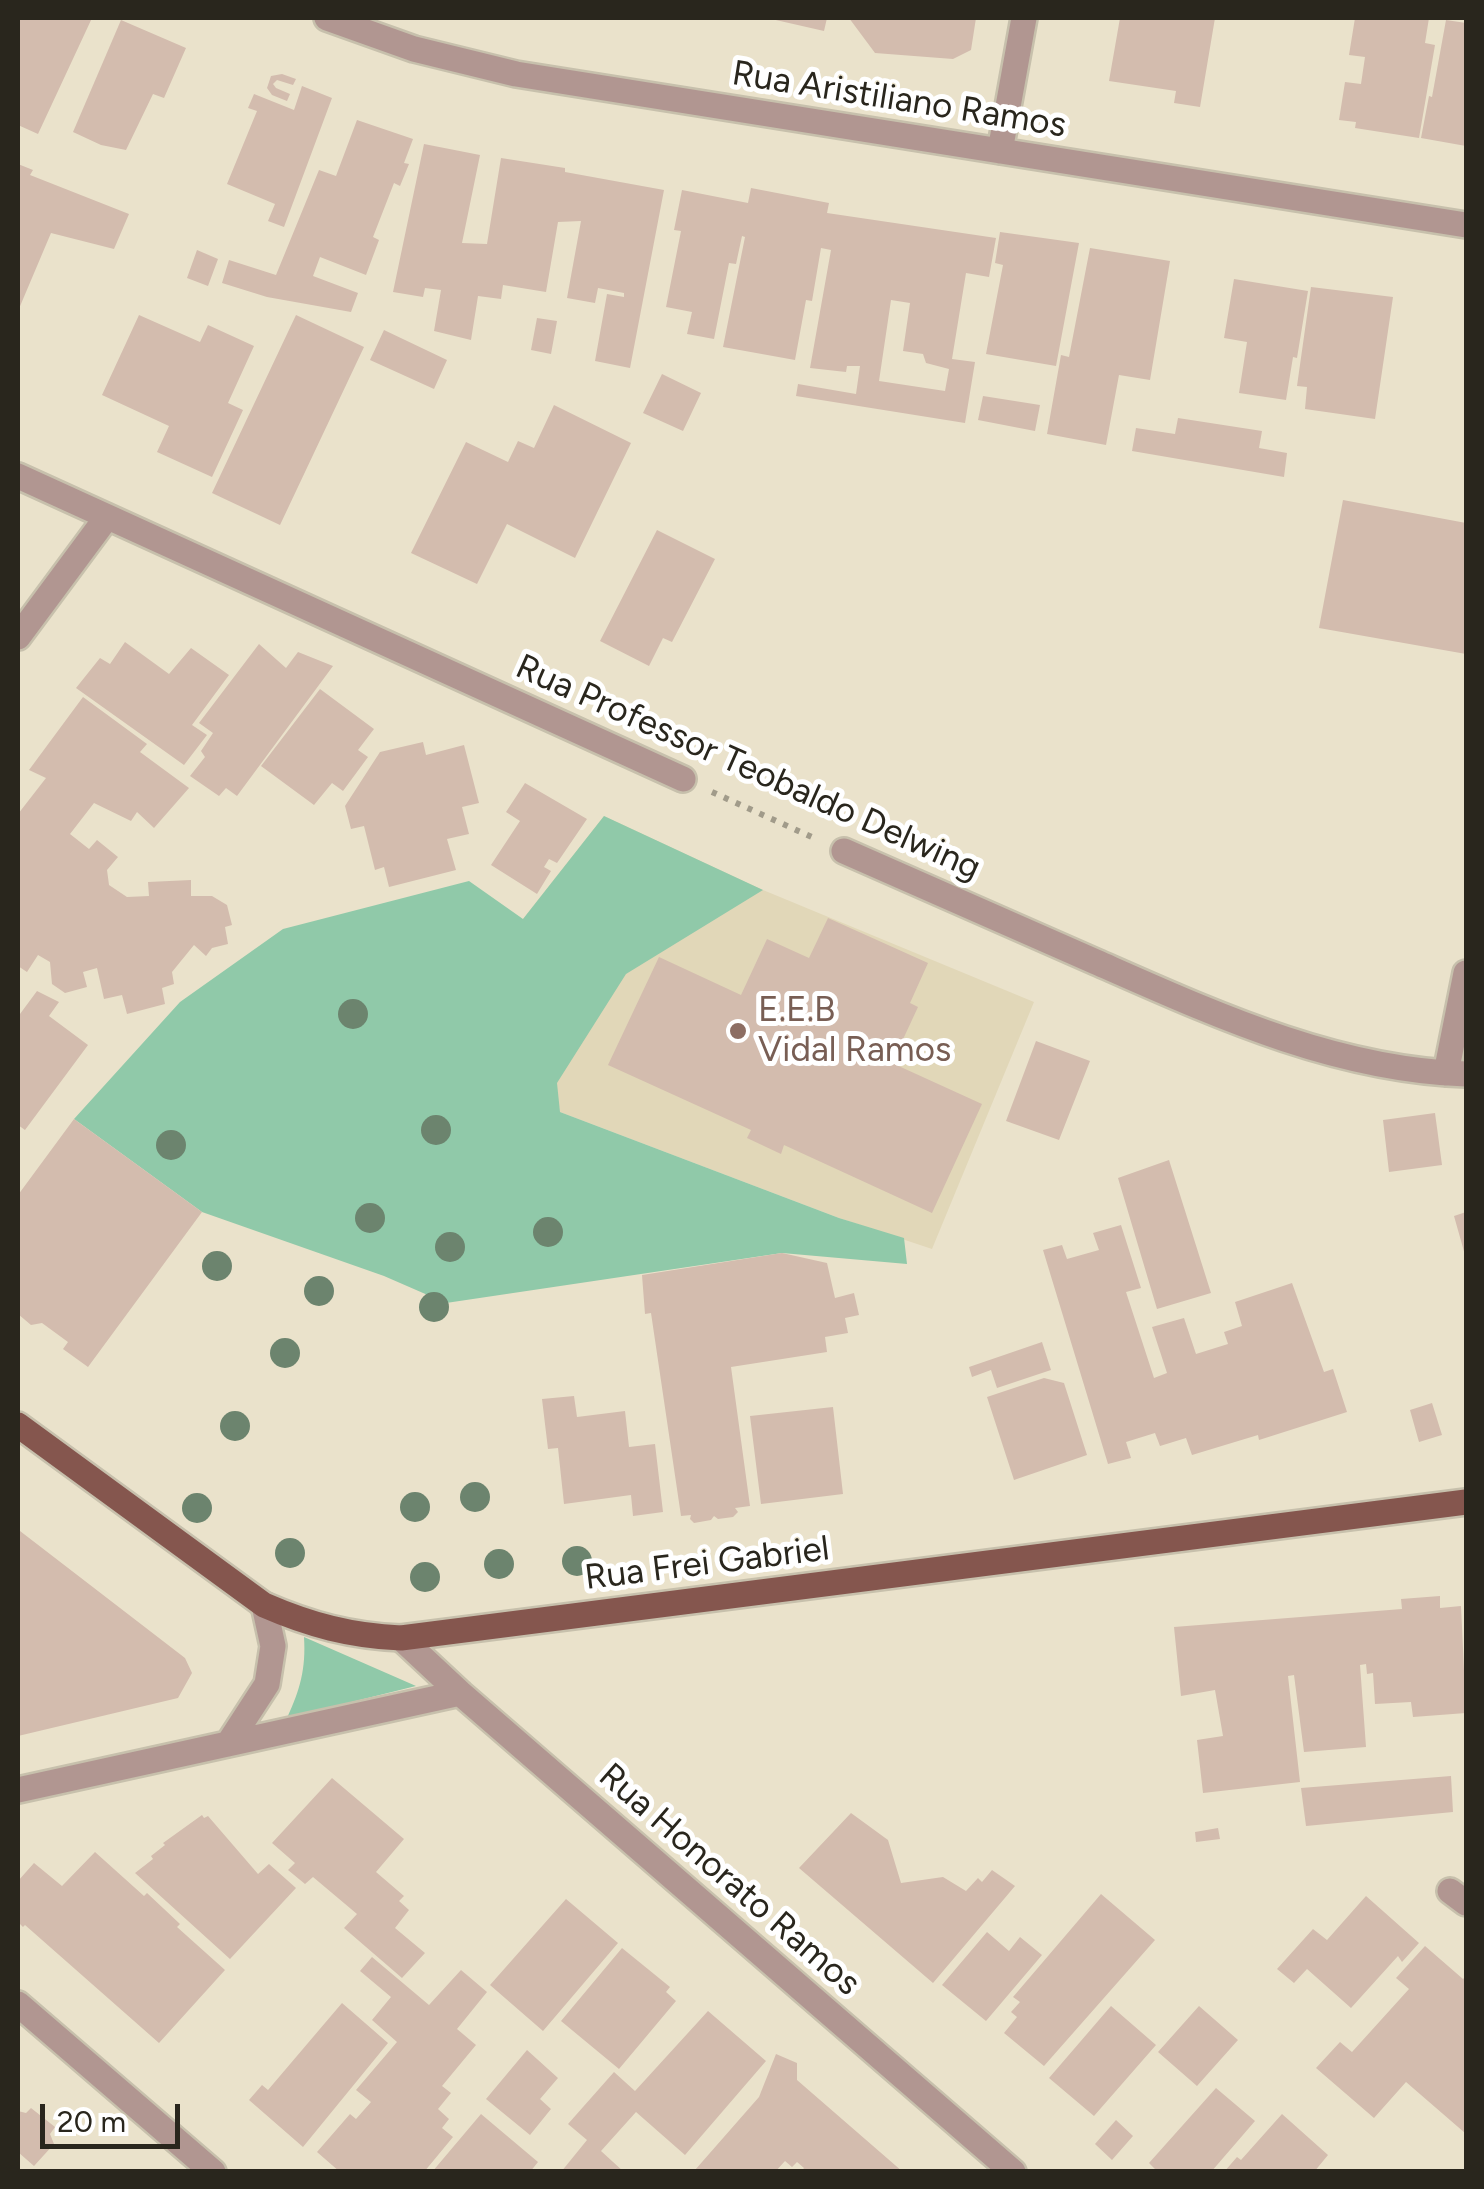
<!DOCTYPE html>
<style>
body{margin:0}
#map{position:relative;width:1484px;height:2189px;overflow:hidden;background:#eae2cb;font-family:Figtree,sans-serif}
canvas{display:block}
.frame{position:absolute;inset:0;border:20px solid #29261d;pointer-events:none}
.scale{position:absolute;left:40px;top:2104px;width:140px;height:45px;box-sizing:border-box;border:5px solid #29261d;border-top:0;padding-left:12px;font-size:30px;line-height:35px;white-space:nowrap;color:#29261d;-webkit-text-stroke:8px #fff;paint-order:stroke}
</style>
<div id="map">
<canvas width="1484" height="2189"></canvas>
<div class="frame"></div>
<div class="scale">20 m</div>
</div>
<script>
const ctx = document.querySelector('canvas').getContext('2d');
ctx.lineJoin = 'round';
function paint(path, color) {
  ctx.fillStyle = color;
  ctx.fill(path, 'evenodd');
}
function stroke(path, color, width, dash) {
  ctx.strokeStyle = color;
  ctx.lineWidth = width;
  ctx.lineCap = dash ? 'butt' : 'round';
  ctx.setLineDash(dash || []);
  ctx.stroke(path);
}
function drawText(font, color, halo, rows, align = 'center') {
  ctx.font = font + ' Figtree,sans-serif';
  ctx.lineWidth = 10;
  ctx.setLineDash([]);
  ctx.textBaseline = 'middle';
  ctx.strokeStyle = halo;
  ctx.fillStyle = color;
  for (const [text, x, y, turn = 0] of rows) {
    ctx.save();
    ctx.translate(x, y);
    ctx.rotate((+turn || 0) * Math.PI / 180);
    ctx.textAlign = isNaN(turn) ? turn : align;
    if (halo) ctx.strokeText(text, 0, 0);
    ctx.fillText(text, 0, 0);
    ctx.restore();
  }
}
const built = new Path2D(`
 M604,816L763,890L1034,1002L932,1249L839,1218L560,1112L523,919Z`);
const green = new Path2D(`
 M604,816L763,890L626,974L557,1083L560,1112L839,1218L904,1238L907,1264L782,1253L446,1303L384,1276L202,1212L74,1119L180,1002L283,929L469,881L523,919Z
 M304,1637L416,1686L287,1718C300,1690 306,1669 304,1637Z`);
const building = new Path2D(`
 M18,18H92L38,134L18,125Z
 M767,18H827L824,31Z
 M849,18H976L971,50L953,59L875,53Z
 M1120,18H1215L1200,107L1174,103L1176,91L1109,81Z
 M1355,18H1429L1425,43L1435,45L1419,138L1355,128L1356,122L1339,120L1345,82L1361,84L1365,57L1349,55Z
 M121,20L186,48L164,98L153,94L126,150L101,145L73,132Z
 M1446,20L1466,23V146L1421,138L1429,96L1432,97Z
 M282,74L296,79L293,85L277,80L273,84L276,88L290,94L287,101L272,95L267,88L271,76Z
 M302,86L332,98L284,227L268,221L275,204L227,184L257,111L248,108L254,94L294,110Z
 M357,120L413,139L404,163L409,164L400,186L394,183L373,237L379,240L366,275L320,257L313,276L358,293L351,312L267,297L222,283L229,260L276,275L319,170L336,176Z
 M424,144L480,155L462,243L487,244L501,158L565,168V172L664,190L630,368L595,361L607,294L624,297V293L598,288L595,303L567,298L581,221L558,222L546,292L503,285L501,299L478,296L471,340L434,331L441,290L425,288L423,297L393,292Z
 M18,164L33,170L30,175L129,214L114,249L51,233L18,311Z
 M751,188L829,203L827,213L996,238L989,277L966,273L952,359L975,362L965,423L796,396L798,384L856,394L860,366H847L846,372L810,368L831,250L821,248L812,301L806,300L795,360L723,347L745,237L742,236L736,264L729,263L714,339L687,334L692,312L666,307L681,231L674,230L682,190L748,203ZM891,300L910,303L903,351L923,354L926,363L949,369L945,391L879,381Z
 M1000,232L1079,243L1056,366L986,354L1003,265L995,263Z
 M1090,248L1170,261L1150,380L1119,375L1106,445L1047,434L1061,355L1069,357Z
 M197,250L218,259L208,286L187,278Z
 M1234,279L1308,291L1297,358L1293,357L1286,400L1239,393L1247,342L1224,338Z
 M1311,287L1393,297L1375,419L1305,409L1307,387L1297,386Z
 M139,315L200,342L208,325L254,346L228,403L243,410L212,477L157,452L169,426L102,395Z
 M296,315L364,347L280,525L212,493Z
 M537,318L557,321L551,354L531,350Z
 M384,330L447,360L434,389L370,360Z
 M662,374L701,393L683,431L643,413Z
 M983,396L1040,405L1035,431L978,420Z
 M554,405L631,443L575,558L507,524L477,584L411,553L466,442L508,462L518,441L534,448Z
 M1178,418L1262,431L1259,448L1287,453L1284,477L1132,451L1136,428L1175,434Z
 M1343,500L1466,523V654L1319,628Z
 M657,530L715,559L672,642L663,638L649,666L600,641Z
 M125,642L169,674L191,648L229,675L192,725L207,735L184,765L76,688L100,658L110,664Z
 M259,644L286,668L298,652L333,666L237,796L226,788L219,796L190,776L205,757L201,751L213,733L199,723Z
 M320,689L374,729L358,750L368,757L343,791L332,783L314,805L261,766Z
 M83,697L147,744L140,752L189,788L154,828L137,812L131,821L94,803L70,834L89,849L97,840L118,857L107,870L109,885L127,897L149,896L148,882L191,880V896H212L227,905L232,925L225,927L228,944L212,948L206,956L194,945L172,972L174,984L162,988L165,1004L127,1014L122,995L104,999L97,968L83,972L87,987L65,993L52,984L50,962L38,955L27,972L18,966V814L46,778L29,770Z
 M423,742L426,755L464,745L479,803L462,807L469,834L447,839L456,870L389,887L384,867L375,870L364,826L351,829L345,806L380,752Z
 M525,783L587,819L557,863L549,859L544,867L551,871L537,894L491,865L520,821L506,812Z
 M828,918L928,963L910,1003L918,1007L892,1063L982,1104L932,1213L784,1145L781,1154L747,1138L751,1130L608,1065L659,957L741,995L767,939L809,958Z
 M37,991L59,1002L49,1016L88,1045L25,1130L18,1125V1012L20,1014Z
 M1036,1041L1090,1061L1059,1140L1006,1121Z
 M1435,1113L1442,1165L1389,1172L1383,1120Z
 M74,1119L202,1212L88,1367L63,1349L68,1342L42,1323L31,1325L18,1314V1195Z
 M1169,1160L1211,1293L1157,1309L1118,1178Z
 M1466,1212V1255H1465L1454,1216Z
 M1121,1225L1141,1288L1126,1292L1154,1378L1167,1373L1152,1327L1184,1318L1196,1354L1228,1344L1224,1332L1242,1326L1235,1302L1292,1283L1324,1372L1333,1369L1347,1412L1259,1440L1258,1435L1192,1455L1186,1438L1160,1446L1155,1433L1126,1442L1131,1458L1108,1464L1043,1250L1062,1245L1067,1259L1099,1250L1093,1233Z
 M782,1253L827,1263L835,1298L854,1293L859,1315L845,1318L848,1333L825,1337L827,1352L731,1367L750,1506L735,1508L738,1512L733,1517L718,1519L714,1516L711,1520L694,1523L690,1519L691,1515L681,1516L651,1313L645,1314L642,1275Z
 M1042,1342L1051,1370L997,1388L991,1370L972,1377L969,1367Z
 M1044,1378L1064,1383L1087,1455L1014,1480L987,1397Z
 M574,1396L577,1417L625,1411L629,1447L655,1444L663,1512L633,1516L631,1495L564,1504L558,1448L548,1449L542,1399Z
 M1432,1403L1442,1435L1419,1442L1410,1410Z
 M833,1407L843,1494L761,1504L750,1416Z
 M20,1531L185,1658L192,1673L178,1698L18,1736V1535Z
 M1440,1596V1608L1461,1606L1466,1713L1413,1717L1411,1702L1375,1704L1373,1673L1367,1674L1366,1664L1360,1665L1366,1747L1304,1752L1294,1675L1288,1676L1300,1782L1203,1793L1197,1740L1223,1736L1215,1690L1181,1696L1174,1627L1402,1609L1401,1599Z
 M1451,1776L1453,1812L1306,1826L1301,1788Z
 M332,1778L404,1839L376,1872L404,1896L399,1901L409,1910L395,1928L425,1953L402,1978L344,1928L357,1914L313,1877L305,1884L288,1870L295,1863L272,1843Z
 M851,1813L888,1840L901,1883L943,1877L966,1891L978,1878L982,1882L992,1870L1015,1886L933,1983L799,1868Z
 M202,1815L204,1818L208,1816L258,1874L269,1864L296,1888L230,1959L135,1873L153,1859L151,1856L165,1845L163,1843Z
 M1218,1828L1220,1839L1196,1842L1195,1832Z
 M95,1852L144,1896L147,1893L180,1924L177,1927L225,1970L159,2043L25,1925L23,1927L18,1922V1881L34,1863L62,1886Z
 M1101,1894L1155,1940L1044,2066L1004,2033L1017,2017L1011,2012L1020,2002L1013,1997Z
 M1366,1896L1419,1943L1402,1962L1398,1956L1351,2008L1307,1969L1294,1983L1277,1969L1313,1929L1327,1940Z
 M566,1899L618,1943L543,2031L490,1985Z
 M987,1932L1009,1951L1020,1937L1042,1955L986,2021L942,1985Z
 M1425,1946L1463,1979L1466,1976L1465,2133L1406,2082L1374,2118L1316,2068L1340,2042L1352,2052L1409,1989L1396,1978Z
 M622,1948L670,1987L666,1992L676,2001L619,2069L561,2021Z
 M372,1957L429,2005L461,1970L487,1992L457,2029L476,2045L442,2086L451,2093L438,2109L449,2119L442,2128L453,2137L424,2172H340L317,2152L350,2114L356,2119L371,2102L356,2090L397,2042L372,2020L391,1997L360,1971Z
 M342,2003L388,2043L303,2147L249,2100L262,2085L268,2090Z
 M1111,2006L1156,2045L1094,2116L1049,2078Z
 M1199,2006L1238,2040L1197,2086L1158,2052Z
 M708,2011L766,2061L685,2155L636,2112L601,2151L624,2172H561L587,2140L568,2124L614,2072L635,2091Z
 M527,2050L558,2078L540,2099L551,2109L530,2135L486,2099Z
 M776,2054L797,2063V2080L903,2172H801L804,2168L797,2162L792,2167L785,2161L775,2172L695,2170L759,2097Z
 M1216,2088L1255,2121L1211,2172H1158L1149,2163Z
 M31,2108L55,2127L50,2134L54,2144L34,2166L18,2152V2111L26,2113Z
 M481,2114L538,2162L530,2172H432Z
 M1282,2114L1328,2155L1314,2172H1224L1237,2157L1241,2160Z
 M1116,2120L1133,2136L1112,2160L1095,2144Z`);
const path = new Path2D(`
 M712,792L814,838`);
const minor = new Path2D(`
 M327,18L414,49L516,74L1466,225
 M1000,151L1024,18
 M18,476L683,779
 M18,637L107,517
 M844,851C928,888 1012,925 1096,962C1214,1014 1335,1070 1466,1074
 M1446,1073L1466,973
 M401,1638L460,1693L1013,2172
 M228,1744L267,1684L273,1646L264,1605
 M18,1790L460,1693
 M1450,1891L1466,1903
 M18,2004L213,2172`);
const major = new Path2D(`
 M18,1425L264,1605C310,1625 351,1636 401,1638L1466,1502`);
const trees = [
 [353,1014],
 [436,1130],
 [171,1145],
 [370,1218],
 [548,1232],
 [450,1247],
 [217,1266],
 [319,1291],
 [434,1307],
 [285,1353],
 [235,1426],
 [475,1497],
 [415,1507],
 [197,1508],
 [290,1553],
 [577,1561],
 [499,1564],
 [425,1577]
];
const markers = [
 [738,1031,10,"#8d6e63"]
];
const streetNames = [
 ["Rua Aristiliano Ramos",899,100,9],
 ["Rua Professor Teobaldo Delwing",748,768,24],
 ["Rua Frei Gabriel",707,1564,-7],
 ["Rua Honorato Ramos",729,1880,41]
];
const educationNames = [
 ["E.E.B",758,1011],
 ["Vidal Ramos",758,1051]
];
paint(built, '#e1d7b8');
paint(green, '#90c9a9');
paint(building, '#d3bcae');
stroke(minor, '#c7c0ac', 30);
stroke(major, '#c7c0ac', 30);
stroke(path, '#a19b8a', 6, [5, 8]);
stroke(minor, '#b19691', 25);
stroke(major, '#85564e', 25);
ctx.fillStyle = '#6c846e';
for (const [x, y] of trees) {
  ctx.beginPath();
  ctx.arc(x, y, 15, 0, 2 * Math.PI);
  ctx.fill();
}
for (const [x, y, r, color] of markers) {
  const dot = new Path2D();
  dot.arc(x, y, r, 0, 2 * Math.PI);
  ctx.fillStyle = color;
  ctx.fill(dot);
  stroke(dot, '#fff', 4);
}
drawText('35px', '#29261d', '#fff', streetNames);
drawText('35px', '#785e54', '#fff', educationNames, 'left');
</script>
